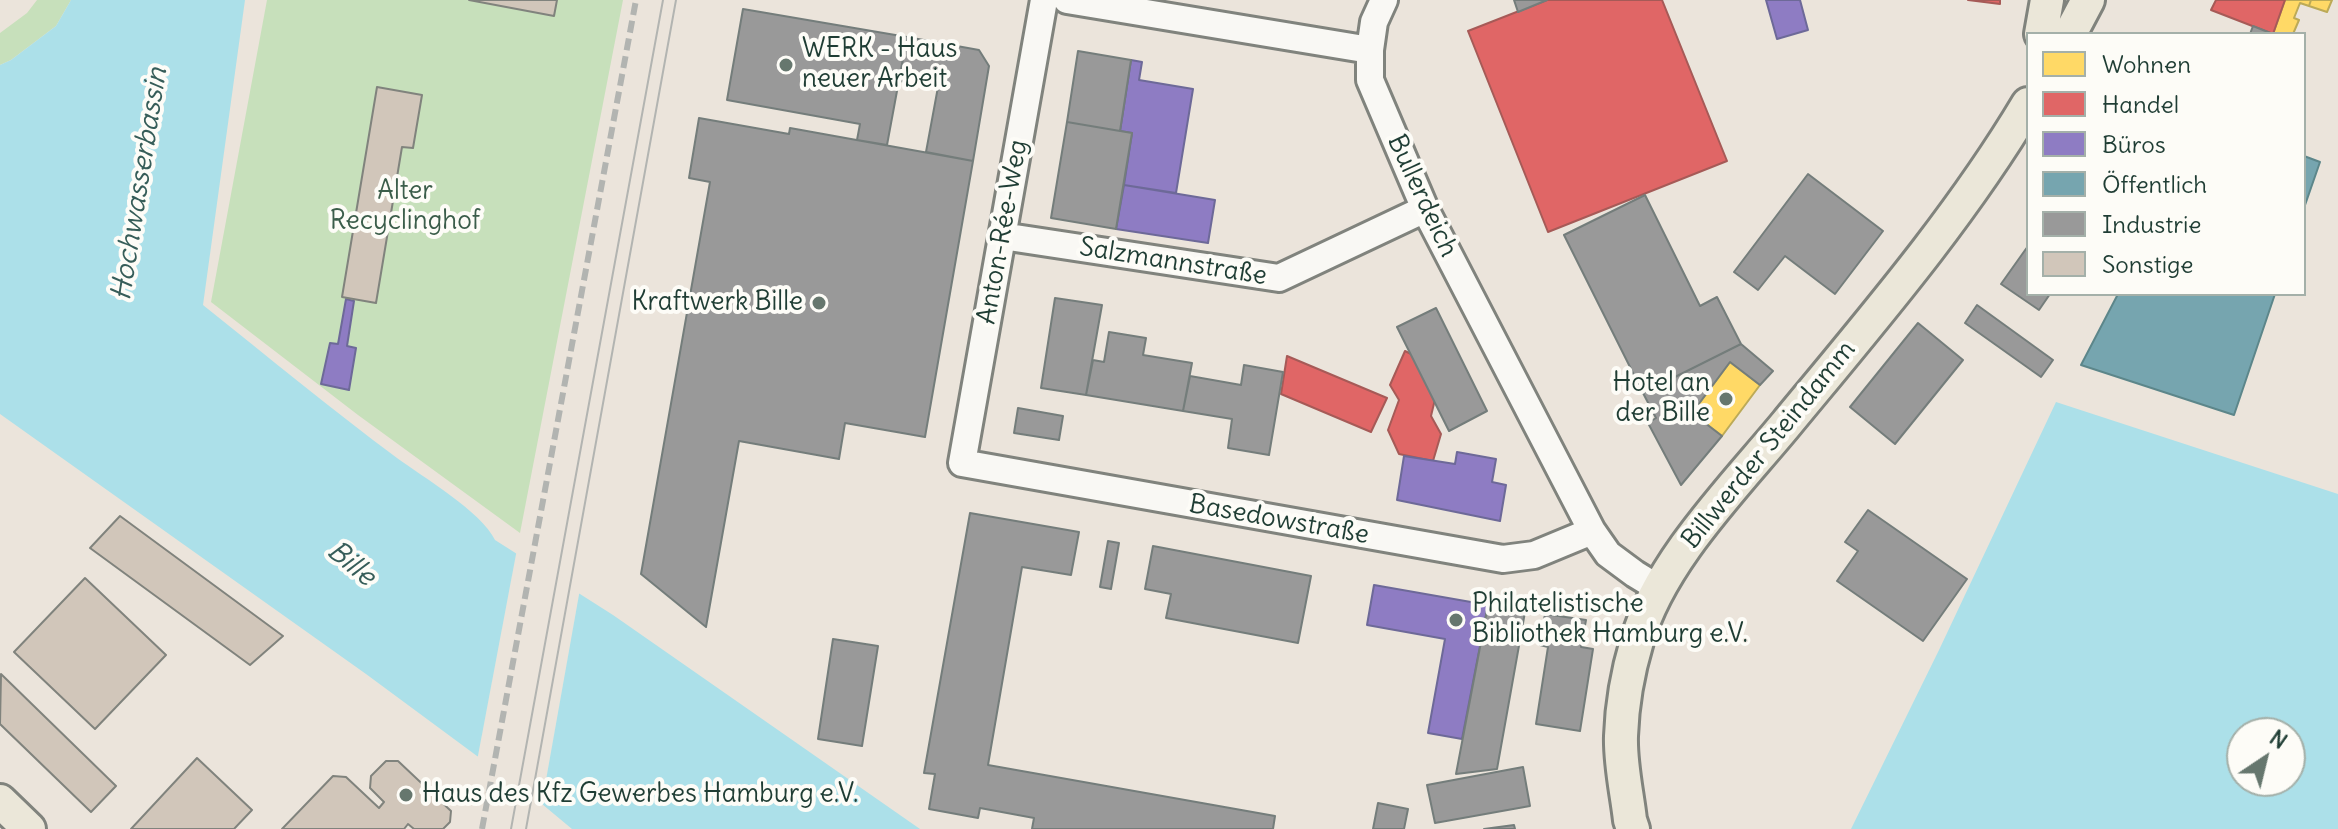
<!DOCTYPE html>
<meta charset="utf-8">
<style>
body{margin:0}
#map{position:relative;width:2338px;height:829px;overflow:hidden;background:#ebe4db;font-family:Delius,sans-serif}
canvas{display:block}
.legend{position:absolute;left:2026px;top:32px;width:280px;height:264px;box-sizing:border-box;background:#fdfcf7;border:2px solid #a4b0a9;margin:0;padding:10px 14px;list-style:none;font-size:24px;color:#1f3d34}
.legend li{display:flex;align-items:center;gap:16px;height:40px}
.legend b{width:40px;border:2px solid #a4b0a9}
.north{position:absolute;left:2226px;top:717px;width:80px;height:80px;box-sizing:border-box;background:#fdfcf7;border:2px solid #a4b0a9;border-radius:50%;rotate:35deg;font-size:22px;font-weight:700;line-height:32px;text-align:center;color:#1f3d34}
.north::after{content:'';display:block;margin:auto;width:28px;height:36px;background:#66776e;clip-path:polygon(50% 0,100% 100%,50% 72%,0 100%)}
</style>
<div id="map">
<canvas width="2338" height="829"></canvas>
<ul class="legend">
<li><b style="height:22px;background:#ffd966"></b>Wohnen</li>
<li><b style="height:22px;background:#e06666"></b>Handel</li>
<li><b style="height:22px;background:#8e7cc3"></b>Büros</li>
<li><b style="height:22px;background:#76a5af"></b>Öffentlich</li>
<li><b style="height:22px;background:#999"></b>Industrie</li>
<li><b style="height:22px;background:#d1c6ba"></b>Sonstige</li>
</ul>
<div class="north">N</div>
</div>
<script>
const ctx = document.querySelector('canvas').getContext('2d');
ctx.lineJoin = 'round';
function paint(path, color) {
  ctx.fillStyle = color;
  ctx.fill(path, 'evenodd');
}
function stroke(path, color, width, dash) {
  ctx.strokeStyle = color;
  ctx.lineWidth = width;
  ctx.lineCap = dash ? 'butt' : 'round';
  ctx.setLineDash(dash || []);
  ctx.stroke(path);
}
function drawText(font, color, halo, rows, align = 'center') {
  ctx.font = font + ' Delius,sans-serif';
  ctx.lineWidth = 8;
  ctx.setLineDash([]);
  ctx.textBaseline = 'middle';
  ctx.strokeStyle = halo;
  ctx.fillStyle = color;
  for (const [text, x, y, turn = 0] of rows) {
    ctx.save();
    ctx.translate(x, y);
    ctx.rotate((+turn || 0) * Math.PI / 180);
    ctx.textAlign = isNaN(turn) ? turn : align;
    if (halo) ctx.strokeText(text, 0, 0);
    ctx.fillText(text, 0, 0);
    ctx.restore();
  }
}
const green = new Path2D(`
 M37,0H71L56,26L11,60L0,65V33L27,13Z
 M267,0H623L520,533L358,415L211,302Z`);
const water = new Path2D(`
 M71,0H245L203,305C267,356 331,409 397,458C423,477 482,512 495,540L613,615L920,829H572L542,804L366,674L0,414V65L11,60L56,26Z
 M2056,402L2338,494V829H1851L1939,650ZM2290,733V781H2242V733Z`);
const pier = new Path2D(`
 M517,549L580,589L541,808L477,761Z`);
const homes = new Path2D(`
 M2285,0H2311L2309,6L2300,3L2294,18L2299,20L2293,34H2273Z
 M2311,0H2332L2327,12L2309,6Z
 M1730,362L1760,385L1722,436L1692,413Z`);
const shops = new Path2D(`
 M1547,0H1662L1727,161L1548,232L1468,31Z
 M1968,0H2000V4Z
 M2216,0H2285L2273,34L2211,10Z
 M1405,351L1417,357L1436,395L1431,416L1441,434L1433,461L1399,454L1388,430L1399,400L1390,385Z
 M1287,356L1387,398L1371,432L1281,394Z`);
const offices = new Path2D(`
 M1766,0H1800L1808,30L1777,39Z
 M1131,60L1142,62L1139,80L1193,89L1176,193L1124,185L1132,133L1120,131Z
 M1124,185L1215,200L1208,243L1116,229Z
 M346,299L354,301L347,346L356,348L349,390L321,384L330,343L338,344Z
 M1457,452L1496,459L1492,482L1506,485L1500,521L1397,500L1404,456L1455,464Z
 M1374,585L1488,605L1462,739L1428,733L1445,639L1367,625Z`);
const public = new Path2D(`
 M2304,156L2320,162L2304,208Z
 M2118,294H2275L2234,415L2081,365Z`);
const industry = new Path2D(`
 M1514,0H1547L1518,12Z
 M743,9L907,37L887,145L857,140L860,124L727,100Z
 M2253,26L2273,34H2250Z
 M907,37L979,50L989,66L973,161L926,152L938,87L899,81Z
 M1078,51L1131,60L1120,131L1067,122Z
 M699,118L789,134L790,128L973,161L925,437L845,423L839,459L739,441L706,627L641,574L710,182L689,178Z
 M1067,122L1132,133L1116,229L1051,218Z
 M1808,174L1883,231L1835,294L1785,256L1758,290L1734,272Z
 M1645,195L1700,306L1717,297L1741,344L1643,393L1564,235Z
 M2028,246V294H2050L2039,310L2001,284Z
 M1055,298L1102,305L1086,395L1041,388Z
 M1977,305L2053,360L2041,377L1965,323Z
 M1436,308L1487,411L1449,431L1397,327Z
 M1918,323L1963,360L1895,444L1850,407Z
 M1109,332L1146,338L1143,355L1192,363L1183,411L1086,395L1093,360L1104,362Z
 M1741,344L1773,371L1760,385L1730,362L1692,413L1722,436L1681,485L1648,423L1656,418L1643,393Z
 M1244,365L1283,372L1269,455L1228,448L1232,419L1183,411L1190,376L1241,385Z
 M1018,408L1063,416L1059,440L1014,433Z
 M1868,510L1967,579L1923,641L1837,581L1858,551L1845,542Z
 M970,513L1079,532L1071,575L1022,567L988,765L1275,816L1273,829H1032L1034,818L980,808L978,818L929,809L935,774L924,773Z
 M1108,541L1119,543L1111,589L1100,587Z
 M1153,546L1311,576L1298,643L1166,618L1171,594L1145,589Z
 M1488,605L1525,612L1497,769L1456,774Z
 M1545,614L1586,620L1581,647L1593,649L1580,731L1536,724L1548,647L1540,645Z
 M833,639L878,646L862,746L818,739Z
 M1523,767L1530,806L1435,823L1427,785Z
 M1378,803L1408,809L1404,829H1373Z
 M1514,825L1515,829H1484Z`);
const building = new Path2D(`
 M469,0H557L554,16Z
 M377,87L422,95L413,148L402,147L376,303L342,297Z
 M120,516L283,636L250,665L90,548Z
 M85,578L166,655L95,729L14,652Z
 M1,674L116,786L91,812L0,724Z
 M197,758L252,810L234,829H131Z
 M386,761H398L451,811L450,822L443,829H414L408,824L404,829H282L333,776L346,777L379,808L384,802L370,788L371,776Z`);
const minor = new Path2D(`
 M1044,0L962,463L1503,559L1534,555L1592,531
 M1067,0L1370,50V80L1425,209L1592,531L1608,554L1635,574L1658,588
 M1370,50L1374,22L1384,0
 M1002,236L1279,278L1425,209`);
const major = new Path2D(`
 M2041,34L2047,0
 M2070,34L2088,0
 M0,801L29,829
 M1633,829L1630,820C1627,793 1620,764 1621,736C1622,705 1628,671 1637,641C1659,562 1735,486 1787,423C1872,320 1960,218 2028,104`);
const tram = new Path2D(`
 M511,829L663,0
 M526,829L676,0`);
const rail = new Path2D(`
 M482,829L636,0`);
const markers = [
 [786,65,8,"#66776e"],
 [819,303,8,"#66776e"],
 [1726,399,8,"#66776e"],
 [1456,620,8,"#66776e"],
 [406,795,8,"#66776e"]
];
const poiNames = [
 ["WERK - Haus",802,50],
 ["neuer Arbeit",802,80],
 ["Kraftwerk Bille",803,303,"right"],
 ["Hotel an",1710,384,"right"],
 ["der Bille",1710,414,"right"],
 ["Philatelistische",1472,605],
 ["Bibliothek Hamburg e.V.",1472,635],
 ["Haus des Kfz Gewerbes Hamburg e.V.",422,795]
];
const parkNames = [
 ["Alter",405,192],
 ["Recyclinghof",405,222]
];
const streetNames = [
 ["Bullerdeich",1422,196,65],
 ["Anton-Rée-Weg",1003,232,-80],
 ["Salzmannstraße",1173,262,9],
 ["Billwerder Steindamm",1769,445,-51],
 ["Basedowstraße",1279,520,10]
];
const waterNames = [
 ["Hochwasserbassin",140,184,-81],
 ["Bille",351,564,39]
];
paint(green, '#c7e0bb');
paint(water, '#ace0e9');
paint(pier, '#ebe4db');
paint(homes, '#ffd966');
stroke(homes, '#bcaa57', 2);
paint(shops, '#e06666');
stroke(shops, '#a65a57', 2);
paint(offices, '#8e7cc3');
stroke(offices, '#6d6998', 2);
paint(public, '#76a5af');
stroke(public, '#5c868a', 2);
paint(industry, '#999');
stroke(industry, '#747d7b', 2);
paint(building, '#d1c6ba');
stroke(building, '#80837d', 2);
stroke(minor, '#80837d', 32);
stroke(major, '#80837d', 38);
stroke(minor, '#f9f8f4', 26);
stroke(major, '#ebe7d9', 32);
stroke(tram, '#b2b4b1', 2);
stroke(rail, '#b2b4b1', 6, [12, 6]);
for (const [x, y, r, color] of markers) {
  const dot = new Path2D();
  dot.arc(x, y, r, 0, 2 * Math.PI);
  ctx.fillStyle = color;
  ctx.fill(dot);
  stroke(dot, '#fdfcf7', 3);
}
drawText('26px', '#1f3d34', '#fdfcf7', poiNames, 'left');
drawText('26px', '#3b5d4a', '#fdfcf7', parkNames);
drawText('26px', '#1f3d34', '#fdfcf7', streetNames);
drawText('italic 28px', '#365d59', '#fdfcf7', waterNames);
</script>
